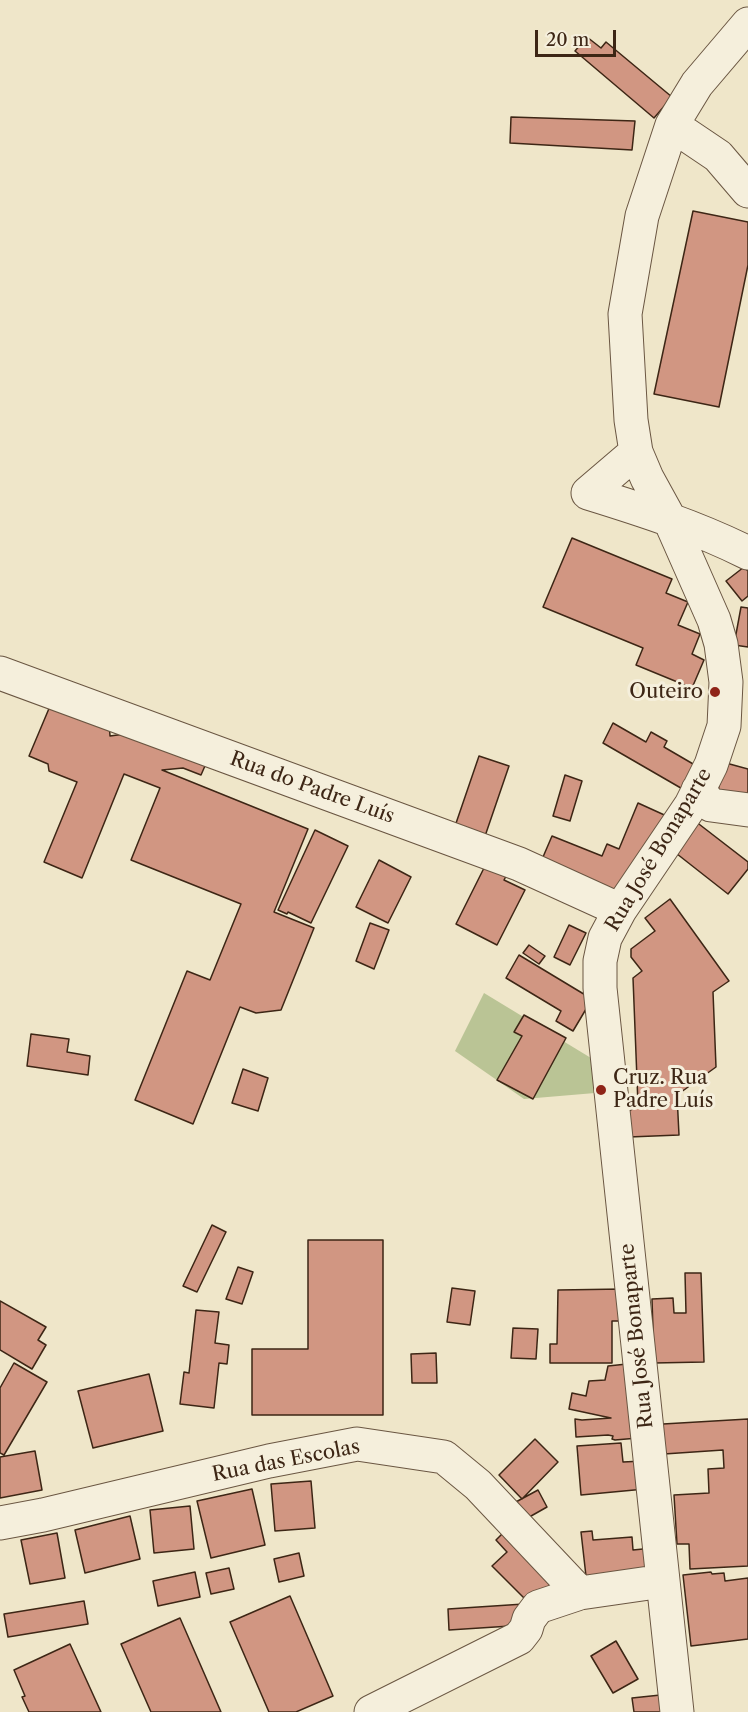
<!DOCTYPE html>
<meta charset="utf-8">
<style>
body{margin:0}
#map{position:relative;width:748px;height:1712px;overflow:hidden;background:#efe6c9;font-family:"Libre Caslon Text",serif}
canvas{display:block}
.scale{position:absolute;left:535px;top:30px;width:81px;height:27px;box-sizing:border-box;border:3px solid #3d2615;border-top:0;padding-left:8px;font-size:18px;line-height:21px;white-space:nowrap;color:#3d2615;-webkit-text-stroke:4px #f5efdc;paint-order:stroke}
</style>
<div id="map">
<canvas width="748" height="1712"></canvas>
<div class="scale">20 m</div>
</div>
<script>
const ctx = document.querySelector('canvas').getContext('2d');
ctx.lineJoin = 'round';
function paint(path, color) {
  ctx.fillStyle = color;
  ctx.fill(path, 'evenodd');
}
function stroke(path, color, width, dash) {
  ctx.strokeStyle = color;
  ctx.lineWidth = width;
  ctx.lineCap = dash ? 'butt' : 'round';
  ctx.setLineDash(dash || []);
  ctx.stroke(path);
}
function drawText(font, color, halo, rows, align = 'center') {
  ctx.font = font + ' "Libre Caslon Text",serif';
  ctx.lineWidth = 6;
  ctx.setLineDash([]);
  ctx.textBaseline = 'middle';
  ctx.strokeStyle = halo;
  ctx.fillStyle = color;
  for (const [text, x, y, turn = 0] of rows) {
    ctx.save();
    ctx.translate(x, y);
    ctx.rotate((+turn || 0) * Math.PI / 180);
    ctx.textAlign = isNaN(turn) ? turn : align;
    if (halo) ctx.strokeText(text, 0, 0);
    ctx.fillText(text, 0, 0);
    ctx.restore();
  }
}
const green = new Path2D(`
 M484,993L591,1058L595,1093L524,1099L455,1051Z`);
const building = new Path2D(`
 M587,37L601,48L606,42L672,97L654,118L575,51Z
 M511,117L635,121L632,150L510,143Z
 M693,211L748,222V265L719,407L654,394Z
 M572,538L672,579L666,593L688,602L678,625L700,634L692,654L704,660L692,688L636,665L643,648L543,607Z
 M744,567L748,571V596L742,601L726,581Z
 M741,607L748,608V647L734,645Z
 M53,699L109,721L110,736L140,732L208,759L201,775L183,768L162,770L308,829L274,912L314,928L281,1010L256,1013L240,1007L193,1124L135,1100L187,971L210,980L241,904L131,860L160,788L124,774L82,878L44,862L77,782L49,771L48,764L29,756Z
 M613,723L646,742L651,732L667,741L664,747L700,768L686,791L603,743Z
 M479,756L509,766L483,842L453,832Z
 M726,763L748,769V805L716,796Z
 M565,775L582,781L570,821L553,816Z
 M638,803L671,818L624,897L540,864L552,836L602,856L607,844L619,849Z
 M695,821L748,862V869L728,894L672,850Z
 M315,830L348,846L311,923L288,912L287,914L278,910Z
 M491,854L512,865L504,880L525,890L497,945L456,924Z
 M379,860L411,877L388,923L356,907Z
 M670,899L729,981L713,992L716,1067L677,1095L679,1135L629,1137L628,1112L638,1105L633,978L642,971L631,957V949L655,931L645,918Z
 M370,923L389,930L374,969L356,961Z
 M569,925L586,933L570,965L554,957Z
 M529,945L545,956L539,964L523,953Z
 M519,955L592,999L573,1031L556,1021L561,1011L506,978Z
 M524,1015L566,1038L533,1099L497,1080L522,1036L514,1032Z
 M31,1034L69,1039L67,1052L90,1056L88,1075L27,1066Z
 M243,1069L268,1078L258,1111L232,1103Z
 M212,1225L226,1232L197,1292L183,1286Z
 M308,1240H383V1415H252V1349H308Z
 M238,1267L253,1272L242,1304L226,1299Z
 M685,1273H701L704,1362L654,1363L652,1299L673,1298L674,1313H686Z
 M452,1288L475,1291L470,1325L447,1322Z
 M623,1289V1321H612V1363H550V1344H557L558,1290Z
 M0,1301L46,1327L38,1340L46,1345L32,1369L0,1350Z
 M196,1310L219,1312L215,1343L229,1345L227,1364L219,1363L214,1408L180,1404L184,1372L189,1373Z
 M513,1328L538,1329L536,1359L511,1358Z
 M436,1353L437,1383H412L411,1354Z
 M14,1363L47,1382L4,1455L0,1453V1388Z
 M627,1364L638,1438L615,1440L612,1439L613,1436L608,1435L576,1437L575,1419L582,1420L611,1418L569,1409L572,1393L586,1396L589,1381L605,1380L608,1366Z
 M149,1374L163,1431L93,1448L78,1391Z
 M748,1419V1566L690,1569L689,1544H677L674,1495L709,1493L708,1469L724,1468L723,1450L664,1454L663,1424Z
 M535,1439L558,1462L522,1499L499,1475Z
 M621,1443L623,1462L643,1461L645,1489L581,1495L577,1446Z
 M35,1451L42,1490L0,1498V1457Z
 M311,1481L315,1528L275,1531L271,1484Z
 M252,1489L265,1545L211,1558L197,1501Z
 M538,1490L547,1507L524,1520L514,1503Z
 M190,1506L194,1549L154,1553L150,1510Z
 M130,1516L140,1559L85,1573L75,1530Z
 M511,1525L562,1576L532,1606L492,1566L507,1552L496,1540Z
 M592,1531L593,1540L632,1537L633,1550L653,1548L656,1578L587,1585L581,1532Z
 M57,1533L65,1578L30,1584L21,1540Z
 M299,1553L304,1576L279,1582L274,1559Z
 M229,1568L234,1589L211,1594L206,1573Z
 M195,1572L200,1597L158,1606L153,1581Z
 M711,1572L712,1574L724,1573L725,1581L748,1578V1639L691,1646L683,1575Z
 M290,1596L333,1696L296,1712H269L230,1622Z
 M84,1601L88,1624L8,1637L4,1614Z
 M524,1604L526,1625L449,1630L448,1609Z
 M180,1618L221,1712H151L121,1644Z
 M616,1641L638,1679L613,1693L591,1656Z
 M70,1644L101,1712H29L22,1697L25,1696L14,1670Z
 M670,1694L671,1712H634L632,1698Z`);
const minor = new Path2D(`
 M672,125L718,156L748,191
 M636,452L588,493C643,510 696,527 748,553
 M0,673L519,864L620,910
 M698,790L711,805L748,810
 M0,1523L43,1515L269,1461L357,1444L444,1457L478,1485L580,1593
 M371,1712L519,1638L526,1629L529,1619L538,1607L580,1593L663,1581
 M677,1712L600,988V961L605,938L620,910L691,805L711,765L724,726L726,682L721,644L714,620L669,518L647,478L636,452L631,420L625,314L642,216L672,125L697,84L748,24`);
const markers = [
 [715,692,6,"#8f2418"],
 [601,1090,6,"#8f2418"]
];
const poiNames = [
 ["Outeiro",703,692],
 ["Cruz. Rua",613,1078,"left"],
 ["Padre Luís",613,1101,"left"]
];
const streetNames = [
 ["Rua do Padre Luís",312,788,20],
 ["Rua José Bonaparte",659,850,-59],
 ["Rua José Bonaparte",637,1336,-96],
 ["Rua das Escolas",286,1461,-11]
];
paint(green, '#bac495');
paint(building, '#d19682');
stroke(building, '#3d2615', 1.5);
stroke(minor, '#6a5642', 35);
stroke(minor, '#f5efdc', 33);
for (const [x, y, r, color] of markers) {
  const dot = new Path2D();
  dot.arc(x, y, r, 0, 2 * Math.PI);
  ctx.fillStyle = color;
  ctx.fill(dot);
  stroke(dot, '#f5efdc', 2);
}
drawText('20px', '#3d2615', '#f5efdc', poiNames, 'right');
drawText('20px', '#3d2615', '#f5efdc', streetNames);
</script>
